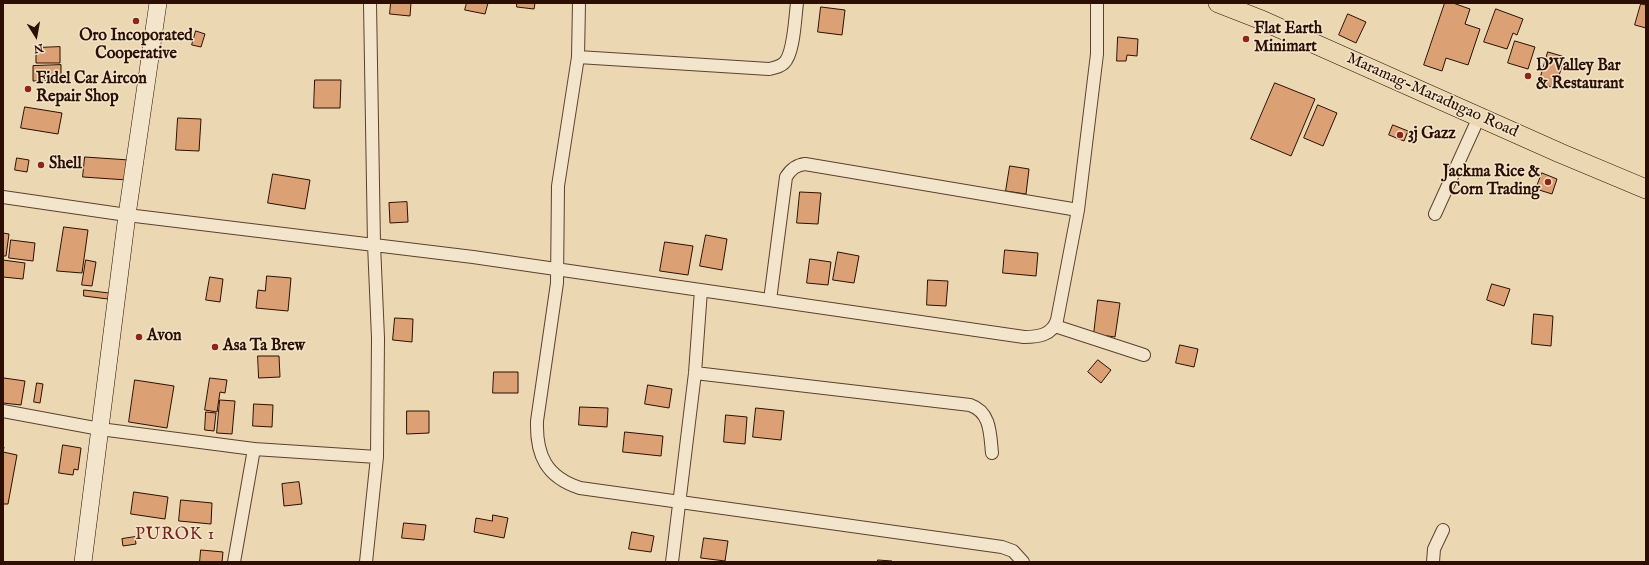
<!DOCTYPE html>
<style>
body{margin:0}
#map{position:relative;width:1649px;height:565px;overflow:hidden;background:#ebd7b1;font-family:"IM FELL English",serif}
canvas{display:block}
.frame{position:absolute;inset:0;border:4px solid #2c0f02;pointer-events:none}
.north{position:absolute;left:16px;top:16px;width:40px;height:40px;-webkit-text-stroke:3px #f2e5cc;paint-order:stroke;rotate:169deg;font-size:11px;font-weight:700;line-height:16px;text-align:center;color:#2c0f02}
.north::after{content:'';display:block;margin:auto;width:14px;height:18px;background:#2c0f02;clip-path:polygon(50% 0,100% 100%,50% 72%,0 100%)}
</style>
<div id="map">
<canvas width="1649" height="565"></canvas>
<div class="frame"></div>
<div class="north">N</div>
</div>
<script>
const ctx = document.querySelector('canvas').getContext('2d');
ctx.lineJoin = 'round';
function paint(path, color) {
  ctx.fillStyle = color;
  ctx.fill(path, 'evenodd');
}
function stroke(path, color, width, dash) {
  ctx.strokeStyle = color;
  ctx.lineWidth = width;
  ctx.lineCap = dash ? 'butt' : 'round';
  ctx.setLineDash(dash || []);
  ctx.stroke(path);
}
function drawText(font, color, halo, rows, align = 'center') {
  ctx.font = font + ' "IM FELL English",serif';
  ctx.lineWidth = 3;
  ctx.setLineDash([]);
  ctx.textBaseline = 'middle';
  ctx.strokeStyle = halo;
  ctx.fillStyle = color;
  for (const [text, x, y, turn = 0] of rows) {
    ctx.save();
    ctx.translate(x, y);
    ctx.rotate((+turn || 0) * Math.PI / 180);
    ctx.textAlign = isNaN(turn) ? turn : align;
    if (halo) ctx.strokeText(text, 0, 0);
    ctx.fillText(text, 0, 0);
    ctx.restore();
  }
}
const building = new Path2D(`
 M391,3H411L410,16L390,14Z
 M467,3H488L485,14L465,10Z
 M517,3H535L534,9L517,7Z
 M1445,3H1453L1470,9L1465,24L1480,29L1468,65L1446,58L1442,71L1424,65Z
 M1641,4L1646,5V28L1635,25Z
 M821,7L845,10L842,35L818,32Z
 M1496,9L1523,19L1517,35L1513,33L1507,49L1484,42Z
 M1348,14L1366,22L1356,43L1339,35Z
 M196,31L205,34L201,47L192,45Z
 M1118,37L1138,39L1137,56L1127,55L1126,61H1117Z
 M1515,41L1535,47L1528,69L1508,63Z
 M60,47V63H36V48Z
 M1548,52L1565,57L1555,88L1539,83Z
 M61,65V80L33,81V66Z
 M315,80H341L340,108H314Z
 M1275,83L1315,99L1291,156L1251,139Z
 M1318,105L1337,113L1323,146L1304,138Z
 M25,107L62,113L58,134L21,128Z
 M178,118L201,119L199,151L176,150Z
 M1393,125L1408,131L1404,141L1389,135Z
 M85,157L129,160L127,180L83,177Z
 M17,158L29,160L27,172L15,170Z
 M1010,166L1029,169L1026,194L1006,191Z
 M1542,173L1557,179L1552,194L1536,189Z
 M273,174L310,180L305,209L268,203Z
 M800,192L821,193L818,224L797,223Z
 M407,202L408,222L390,223L389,203Z
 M64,227L88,230L82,273L57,271Z
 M3,233L9,234L6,256H3Z
 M706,235L727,239L722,270L700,266Z
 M11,240L35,243L33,261L9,258Z
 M665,242L693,246L688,275L660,271Z
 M1005,250L1038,253L1036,276L1003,273Z
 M838,252L859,256L854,283L833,280Z
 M810,259L831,262L828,285L807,283Z
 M3,260L25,263L23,279L3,277Z
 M86,260L96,262L92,286L82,285Z
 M267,276L291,278L288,311L256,308L258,290L265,291Z
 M210,277L223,279L220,302L206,300Z
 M928,280L948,281L946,306L927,305Z
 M1492,284L1510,289L1504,306L1487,300Z
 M84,290L109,293L108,299L84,296Z
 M1098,300L1120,303L1115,337L1094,334Z
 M1534,314L1553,316L1551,346L1532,344Z
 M395,318L413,319L412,342L393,340Z
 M1180,345L1198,349L1194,367L1176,363Z
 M258,356H279L280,377L259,378Z
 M1098,360L1111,370L1101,383L1088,372Z
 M494,372H518V393H493Z
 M4,378L25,381L21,405L3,403Z
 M210,378L227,380L225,393L220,392L217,412L205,410Z
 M135,380L174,386L167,428L129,422Z
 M37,383L43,384L40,403L34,402Z
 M648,385L672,389L669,408L645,404Z
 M220,400L235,401L232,434L217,433Z
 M254,404L273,405L272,427L253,426Z
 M580,407L608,408L607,427L579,425Z
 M756,408L784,411L781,440L753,437Z
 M407,411H429V433L407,434Z
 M206,412L216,413L214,431L205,430Z
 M726,415L747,417L745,444L724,442Z
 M625,432L663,436L661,456L623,452Z
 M63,445L81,448L78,470L74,469L73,475L59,473Z
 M3,447H4L3,452L17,455L8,504H3Z
 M299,482L302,504L284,506L282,484Z
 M134,492L168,497L165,519L131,514Z
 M181,500L212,503L211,524L179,521Z
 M493,515L508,518L504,538L474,532L476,518L492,521Z
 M404,523L426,525L424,540L402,538Z
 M632,532L654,536L651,552L629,549Z
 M135,537L136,544L123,546L122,539Z
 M704,538L728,541L725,561L701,558Z
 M201,550L223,552L222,562H200Z
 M878,560L892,561V562H878Z`);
const street = new Path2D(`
 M579,3L578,57L558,186L557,283L537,421C536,455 546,477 580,488L1002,547L1013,551L1023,562
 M578,57L769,69C774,68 780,67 784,63C794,54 795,18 797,3
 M3,197L127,215L473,257L1024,337C1039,337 1052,335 1057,320L1078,210L1097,54V3
 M1435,214L1479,117
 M770,300L786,177C791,169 796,165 805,164L1078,210
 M1055,326L1144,355
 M695,373L970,405C991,412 990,434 992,453
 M3,411L100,429L254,449L377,457
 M234,562L254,449
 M366,562L377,457L378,338L374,244L370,3
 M672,562L695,373L701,290
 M1433,562L1434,549L1443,530`);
const secondary = new Path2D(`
 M83,562L127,215L158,3`);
const primary = new Path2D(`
 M1218,3L1259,19L1560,153L1646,189`);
const markers = [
 [136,21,4,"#8f2418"],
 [1246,39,4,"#8f2418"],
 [1528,76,4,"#8f2418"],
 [28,89,4,"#8f2418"],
 [1400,135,4,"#8f2418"],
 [41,165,4,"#8f2418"],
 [1548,182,4,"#8f2418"],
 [139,337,4,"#8f2418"],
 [215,347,4,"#8f2418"]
];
const poiNames = [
 ["Flat Earth",1254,30],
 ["Minimart",1254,48],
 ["Oro Incoporated",136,37,"center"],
 ["Cooperative",136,55,"center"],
 ["D'Valley Bar",1536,67],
 ["& Restaurant",1536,85],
 ["Fidel Car Aircon",36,80],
 ["Repair Shop",36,98],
 ["3j Gazz",1408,135],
 ["Shell",49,165],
 ["Jackma Rice &",1540,173,"right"],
 ["Corn Trading",1540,191,"right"],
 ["Avon",147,337],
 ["Asa Ta Brew",223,347]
];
const streetNames = [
 ["Maramag-Maradugao Road",1432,96,24]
];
const neighbourhoodNames = [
 ["PUROK 1",175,536]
];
paint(building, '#dba175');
stroke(building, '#2c0f02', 1);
stroke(street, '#5c412e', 14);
stroke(secondary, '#2c0f02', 18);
stroke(primary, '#2c0f02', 20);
stroke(street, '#f2e5cc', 12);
stroke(secondary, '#f2e5cc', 17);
stroke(primary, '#ebd7b1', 19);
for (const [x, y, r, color] of markers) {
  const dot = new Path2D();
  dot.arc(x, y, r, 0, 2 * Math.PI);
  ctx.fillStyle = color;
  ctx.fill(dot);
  stroke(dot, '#f2e5cc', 1.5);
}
drawText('bold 16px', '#2c0f02', '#f2e5cc', poiNames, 'left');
drawText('16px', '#2c0f02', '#f2e5cc', streetNames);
ctx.letterSpacing = '1px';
drawText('17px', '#7a1f14', '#f2e5cc', neighbourhoodNames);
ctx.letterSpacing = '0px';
</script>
